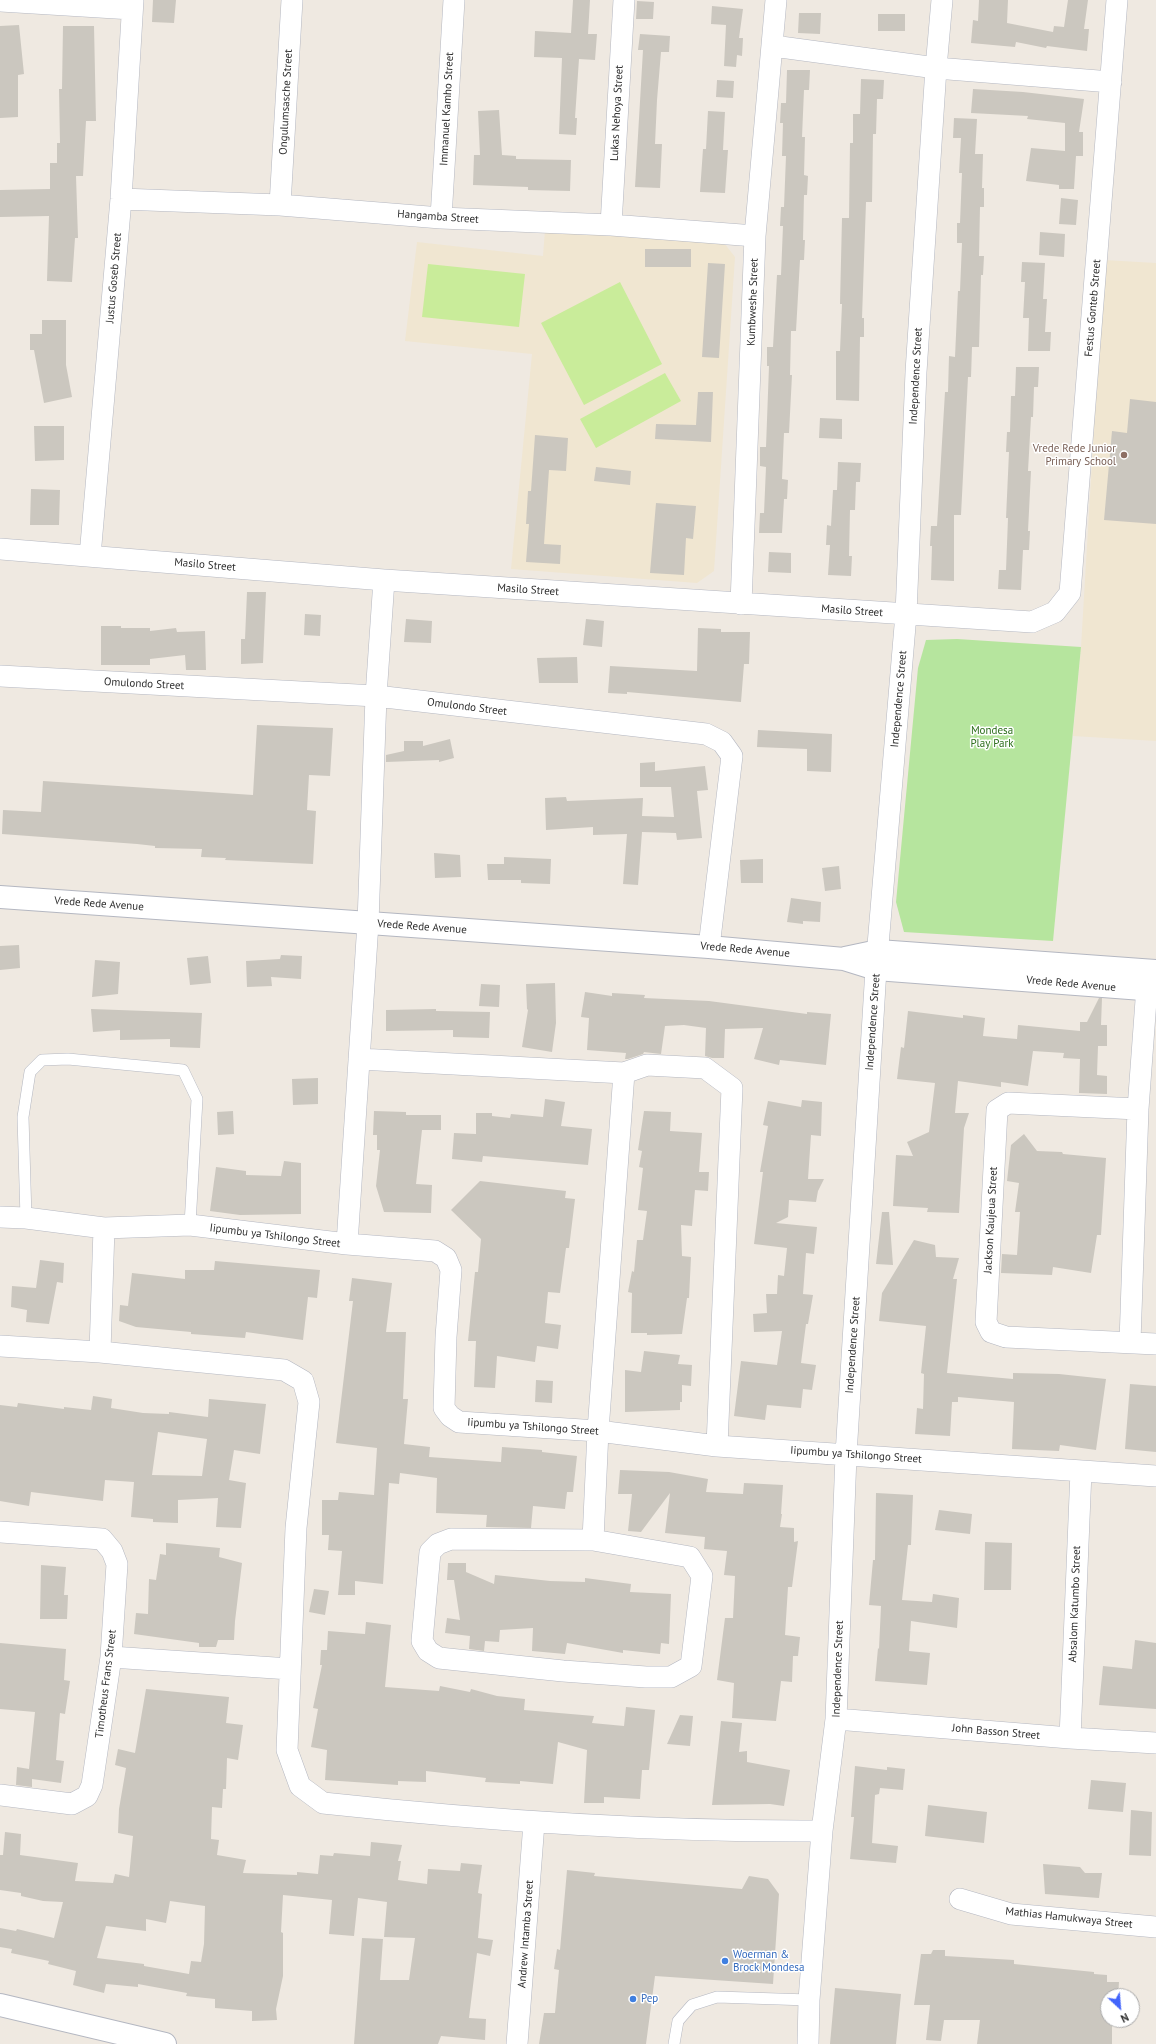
<!DOCTYPE html>
<style>
body{margin:0}
#map{position:relative;width:1156px;height:2044px;overflow:hidden;background:#efe9e1;font-family:"PT Sans",sans-serif}
canvas{display:block}
.north{position:absolute;left:1100px;top:1988px;width:40px;height:40px;box-sizing:border-box;background:#fff;border:1px solid #ababab;border-radius:50%;rotate:154deg;font-size:11px;font-weight:700;line-height:16px;text-align:center;color:#2e2e2e}
.north::after{content:'';display:block;margin:auto;width:14px;height:18px;background:#4264fb;clip-path:polygon(50% 0,100% 100%,50% 72%,0 100%)}
</style>
<div id="map">
<canvas width="1156" height="2044"></canvas>
<div class="north">N</div>
</div>
<script>
const ctx = document.querySelector('canvas').getContext('2d');
ctx.lineJoin = 'round';
function paint(path, color) {
  ctx.fillStyle = color;
  ctx.fill(path, 'evenodd');
}
function stroke(path, color, width, dash) {
  ctx.strokeStyle = color;
  ctx.lineWidth = width;
  ctx.lineCap = dash ? 'butt' : 'round';
  ctx.setLineDash(dash || []);
  ctx.stroke(path);
}
function drawText(font, color, halo, rows, align = 'center') {
  ctx.font = font + ' "PT Sans",sans-serif';
  ctx.lineWidth = 3;
  ctx.setLineDash([]);
  ctx.textBaseline = 'middle';
  ctx.strokeStyle = halo;
  ctx.fillStyle = color;
  for (const [text, x, y, turn = 0] of rows) {
    ctx.save();
    ctx.translate(x, y);
    ctx.rotate((+turn || 0) * Math.PI / 180);
    ctx.textAlign = isNaN(turn) ? turn : align;
    if (halo) ctx.strokeText(text, 0, 0);
    ctx.fillText(text, 0, 0);
    ctx.restore();
  }
}
const education = new Path2D(`
 M545,230L721,239L735,257L714,571L697,583L511,569L532,354L405,341L417,242L543,256Z
 M1104,260L1156,263V741L1073,736L1081,647Z`);
const green = new Path2D(`
 M957,639L1081,647L1053,941L904,932L896,902L918,668L926,640Z`);
const pitch = new Path2D(`
 M428,264L525,274L519,327L422,317Z
 M620,282L662,364L584,405L541,323Z
 M665,373L681,401L596,448L580,419Z`);
const building = new Path2D(`
 M153,0H176L174,23L152,22Z
 M573,0H590L588,34H597L595,60L579,59L575,118H577L576,135L559,134L562,58L534,57L535,31L571,33Z
 M979,0H1008L1007,23L1053,32L1054,26L1064,27L1068,0H1088L1084,29H1089L1087,51L1047,46L1046,48L1016,42L1015,47L971,43L973,20L978,21Z
 M637,1L654,2L653,19H636Z
 M712,6L743,9L739,38H743L742,56L737,55L736,67L724,66L726,25L711,24Z
 M799,13H821L820,34L798,33Z
 M878,14H905V31H878Z
 M19,25L24,74L18,75V117L0,118V26Z
 M63,26H94L96,121H86L83,176H76L78,238H75L72,282L47,281L49,216L0,217V190L50,189V163H57V143H60L59,89H62Z
 M640,34L670,36L669,52H661L657,100L655,144H662L660,188L635,187L643,50H638Z
 M787,70H810L809,90H804L802,137H805L804,175L808,176L807,195H804L803,240H805L804,260H800L796,331H791L790,375H792L789,433H784L782,479L788,480L787,499H784L782,533H759L760,513H764L766,467L760,466V447H766L769,366H767V347H773L777,275H781L783,226H780L781,207H784L786,156H782L783,123H780L781,103H786Z
 M861,79L884,80L883,99H877L876,134H873L872,202H866L862,318H864V337H860L859,401L836,400V351H840L842,304H840L842,218H849L850,143H853V114H860Z
 M717,80L734,81L733,98L716,97Z
 M973,89L1023,92L1084,99L1079,132H1083V156H1076L1074,189H1059V185L1026,181L1031,148L1065,151V123L1027,119L1028,116L971,113Z
 M499,110L502,155L516,156V159L571,160L570,191L528,190V187L473,185L474,155H480L478,111Z
 M708,111L725,112L723,150H728L725,193L700,192L703,149H706Z
 M954,118L977,119L975,154H983L982,188H984V207H980L979,256H984L983,275H981L979,347H972L971,377H968L961,515H954V581L931,580L932,546H930L931,526H937L945,392H948L949,356L955,357L958,291H960L962,243H957V223H960L962,173H959L961,138H953Z
 M1061,198L1078,200L1076,225L1059,224Z
 M1040,232L1065,234L1064,257L1039,255Z
 M645,249H691V267H645Z
 M1022,262L1045,263L1043,299H1047L1045,332H1051L1050,351H1028L1029,318H1023L1025,282H1021Z
 M708,263L725,264L719,358L702,357Z
 M42,320H66V365L72,397L44,403L34,350H30V334H42Z
 M1016,367H1039L1038,387H1034L1033,417H1031L1028,471H1031L1028,531H1030L1029,550H1023L1021,590L998,589L999,570H1006L1008,518H1006L1009,452H1006L1007,432H1010L1011,396H1015Z
 M698,392H713L711,442L655,439L656,424L696,425Z
 M1130,399L1156,402V524L1104,520L1112,431L1127,433Z
 M820,418L842,419V439L819,438Z
 M34,426H64V460L35,461Z
 M535,435L568,438L566,471L549,470L544,544L561,545L560,564L526,562L529,524H526L528,491H531Z
 M838,462L861,463L860,482H856L855,510H850L849,556H852L851,576L828,575L830,545H826L827,525L831,526L833,490H837Z
 M596,467L631,471L630,485L594,481Z
 M31,489L60,490L59,525H30Z
 M656,503L696,506L693,539L686,538L684,575L650,573Z
 M769,552L791,553V573L768,572Z
 M247,592H266L263,663L241,664V639H245Z
 M305,614L321,615L320,636L304,635Z
 M406,619L432,621L431,643L404,642Z
 M586,619L604,621L602,647L583,645Z
 M101,626H121V628H150V631L176,628L177,632L205,631L206,670H186L185,655L150,659V665H101Z
 M698,628L721,629V632H750L749,664H744L741,702L627,692V694L608,693L610,666L697,671Z
 M577,657L578,683H539L537,658Z
 M257,725L333,728L330,776L309,775L307,810L316,811L313,864L225,860L226,858L201,857L202,849L155,848V846L137,844L2,834L3,810L41,812L43,781L253,795Z
 M758,730L832,734L831,772L807,771V749L757,747Z
 M450,739L454,758L439,762V760L386,762V755L404,751V741H423V746Z
 M655,762V771L705,766L708,790L697,791L702,838L677,840L676,833L642,832L638,885L623,884L627,834L593,835V827L546,830L545,798L566,797L567,801L643,798L642,816L674,817L671,787H640V763Z
 M434,853L460,855L461,877L435,878Z
 M504,857L551,859L550,884L521,883V880H488L487,864H504Z
 M763,859V883H741L740,860Z
 M839,866L841,889L825,891L822,868Z
 M791,898L821,902L820,922L803,921V924L787,922Z
 M19,945L20,968L0,970V946Z
 M281,955L302,956L301,979L271,977L272,986L247,987L246,961L280,959Z
 M208,956L211,983L190,985L187,958Z
 M95,960L120,962L118,994L92,997Z
 M555,983L556,1023L552,1052L522,1047L528,1010L527,1009L526,984Z
 M481,984L500,985L499,1007L479,1006Z
 M585,992L612,996V993L645,995L644,998L709,1001L807,1014V1012L831,1014L826,1065L780,1060L779,1065L754,1059L763,1028L725,1029L724,1058H712L705,1056L706,1028L684,1025L665,1026L661,1054L644,1052L643,1054L628,1059H625L626,1053L587,1050L589,1018L581,1017Z
 M1099,998H1102L1101,1025H1107V1046H1098L1097,1075L1107,1076V1094L1079,1093L1080,1059L1063,1058L1064,1053L1033,1051L1028,1086L1001,1082V1087L958,1081L955,1113H969L964,1128L959,1213L927,1212L928,1208L893,1206L896,1155L913,1156L907,1142L929,1132L935,1083L897,1079L901,1047L904,1048L908,1011L963,1018V1015L985,1018L983,1036L1017,1039L1018,1025L1080,1031V1022H1087Z
 M91,1009L202,1013L200,1048L170,1047V1039L120,1040V1030L93,1032Z
 M436,1009V1011L490,1012L489,1038L453,1037V1030L386,1031V1010Z
 M318,1078V1104L293,1105L292,1079Z
 M545,1099L565,1102L561,1126L592,1129L588,1165L483,1156L482,1162L452,1159L454,1133L476,1134V1113H492V1116L510,1118L511,1114L543,1117Z
 M802,1100L822,1102L821,1136L811,1135L808,1179H824L818,1191L816,1202L789,1200L788,1217L776,1223L817,1227L814,1254L806,1253L803,1294L813,1295L808,1324H806L801,1363L816,1365L812,1390L803,1389L801,1408L767,1405L765,1420L734,1416L741,1361L777,1365L782,1331L754,1332L753,1314L767,1313L766,1294H777L778,1275L784,1276L787,1248L754,1244L763,1172H760L768,1126L763,1125L768,1101L801,1107Z
 M233,1111L234,1134L218,1135L217,1112Z
 M374,1111L406,1112V1115H441V1130H422L416,1184L432,1185L431,1213L384,1212L376,1186L380,1150H377V1135H373Z
 M644,1111L671,1112L670,1131L702,1133L699,1172H709L708,1191L695,1190L692,1226L681,1225L682,1256L691,1257L689,1298H687L682,1334L647,1335V1333H631L632,1293L628,1292L632,1271L634,1272L637,1240H643L647,1211L638,1210L643,1168L639,1167L642,1151L638,1150Z
 M1024,1134L1037,1151L1062,1152L1063,1154L1106,1158L1101,1235H1097L1091,1273L1053,1267L1052,1275L1001,1273L1002,1254L1017,1255L1020,1212H1015L1019,1183L1007,1181L1011,1145Z
 M284,1161L301,1163V1214L240,1215L210,1211L216,1167L246,1171V1175L281,1176Z
 M480,1181L566,1191L565,1198L575,1199L569,1248H566L560,1293L548,1292L545,1323L561,1325L558,1349L537,1346L535,1362L497,1356L495,1388L474,1387L476,1341H468L475,1272H478L481,1239L451,1210Z
 M882,1212H889L893,1265L876,1264Z
 M914,1240L935,1245L936,1257L959,1258L953,1279H957L947,1373L1013,1379V1373L1059,1374L1106,1379L1096,1450L1060,1445L1059,1451L1012,1449L1014,1402L958,1397V1402H952L950,1436L915,1434L917,1408L923,1409L924,1374L921,1373L926,1326L879,1321L882,1293Z
 M40,1260L64,1263L63,1283L57,1282L49,1324L26,1322L27,1310L11,1307L12,1286L36,1288Z
 M215,1261L320,1270L317,1298L308,1297L303,1340L246,1332L245,1338L191,1334V1332L136,1327L119,1321L120,1305L128,1306L132,1273L185,1279V1270H214Z
 M352,1278L392,1283L386,1332H406L403,1399H408L404,1444L430,1447L429,1457L501,1462L502,1447L542,1450V1452L577,1456L573,1492H567L565,1509L533,1506L531,1528L486,1527L487,1515L436,1513L437,1478L400,1473L399,1484L389,1483L383,1584L355,1581V1595H338L342,1551L328,1550L329,1535H322V1500H338L339,1492L374,1495L377,1448L336,1443L353,1301H349Z
 M644,1351L680,1355L678,1364L692,1365L691,1386L682,1385V1402H680V1410L625,1412V1370L641,1372Z
 M536,1380L553,1381L552,1403L535,1402Z
 M1130,1384L1156,1386V1452L1125,1449Z
 M93,1396L112,1399L111,1408L143,1413L169,1414V1412L208,1417L209,1399L266,1404L260,1454L234,1450L229,1480L246,1483L241,1528L216,1527L218,1498L178,1500V1523L153,1522V1519L131,1517L134,1482L105,1480L103,1501L31,1492L29,1506L0,1501V1405L17,1407L18,1403L64,1409V1407L91,1410ZM158,1432L207,1439L202,1476L152,1475Z
 M620,1470L669,1472L708,1479L706,1492L743,1494L744,1483L783,1485L781,1514H782L780,1527L794,1528V1542L798,1541L792,1587H788L785,1635L800,1637L798,1656H793L792,1682L781,1681L776,1721L732,1718L734,1683L717,1680L725,1618H733L735,1576L724,1575L727,1551L704,1549L705,1537L665,1533L670,1493L641,1532L628,1531L632,1494H618Z
 M876,1493L913,1495L911,1545H908L902,1600L932,1602L933,1594L959,1598L957,1628L911,1621L909,1651L930,1653L927,1685L875,1681L878,1648L879,1649L881,1606L869,1605L873,1560H875Z
 M939,1510L972,1514L970,1534L935,1530Z
 M985,1542L1012,1543L1011,1590H984Z
 M166,1543L220,1548L219,1557L242,1563L235,1621L234,1640H218L216,1647H199V1643L134,1634L136,1613L148,1614L149,1579L156,1580L160,1554L166,1555Z
 M448,1563H466V1572L494,1584L495,1575L550,1581L585,1582V1578L631,1584L630,1592L671,1594L669,1644L661,1643L660,1654L623,1650V1653L567,1643L565,1654L532,1651L533,1628L500,1630L499,1642L485,1641L484,1651L469,1649L470,1636L445,1633L447,1618L460,1620L454,1580H447Z
 M41,1565L66,1567L64,1595H68L67,1619H40Z
 M314,1589L329,1591L325,1615L309,1612Z
 M366,1622L391,1625L385,1687L439,1691L440,1686L470,1692L471,1689L497,1696L525,1699L524,1710L594,1716L592,1723L624,1726L626,1707L655,1710L649,1770H642L640,1799L604,1797V1803H584L587,1750L558,1742L553,1784L520,1781V1784L485,1782L486,1778L426,1771V1782L398,1781V1785L325,1780L327,1750L311,1747L318,1709L313,1708L322,1665H320L321,1650H327L328,1631L365,1634Z
 M1135,1640L1156,1643V1709L1099,1705L1103,1666L1132,1669Z
 M0,1643L66,1649L64,1680L70,1681L65,1714L60,1713L56,1760L64,1761L61,1783L32,1779V1787L16,1785L17,1767L29,1769L35,1712L0,1709Z
 M146,1689L229,1697L226,1723L243,1725L238,1760L227,1758L226,1789H223L222,1808L212,1807L211,1839L219,1840L217,1855L246,1860L243,1873L297,1875V1872L318,1874L320,1855L333,1856L334,1853L370,1856L371,1842L402,1845L398,1861H401L398,1880L427,1884L428,1869L460,1871L461,1863L482,1865L478,1893L482,1894L478,1938L493,1940L490,1956L477,1953L469,2018L486,2019L485,2040L441,2036L438,2044H354L362,1938L383,1939L380,1980H409L415,1938L384,1937L387,1902L358,1898L354,1936L329,1934L332,1900L283,1895L281,1932L283,1933V1976L276,2009L277,2020L252,2021V2011L215,2008V1999L186,1996L187,1993L138,1984V1987L106,1984L104,1993L73,1985L76,1971L48,1964L49,1961L11,1953L12,1949L0,1947V1928L16,1931L17,1929L54,1938L63,1902L43,1901L21,1896V1893L0,1890V1855H3L5,1832L21,1834L20,1855L78,1863L75,1881L113,1883L115,1874L129,1877L133,1836L118,1833L119,1809L126,1768L115,1765L118,1749L135,1753ZM170,1901L205,1906L204,1944L201,1962L191,1961L189,1974L144,1966V1964L97,1958L106,1926L146,1931V1919L166,1923Z
 M680,1715L693,1716L690,1746L667,1744Z
 M721,1721L742,1723L739,1752L747,1751V1762L790,1770L784,1806L770,1804L712,1805Z
 M855,1766L887,1770V1767L905,1769L903,1790L880,1788L879,1794L875,1795L872,1843L898,1846L896,1863L850,1859L854,1817H851Z
 M1091,1780L1126,1783L1123,1812L1088,1809Z
 M928,1805L987,1812L984,1843L925,1836Z
 M1131,1810L1152,1812L1151,1856L1129,1855Z
 M1043,1864L1080,1867L1085,1873H1102L1099,1898L1045,1894Z
 M567,1870L595,1873L594,1876L742,1889L749,1876L768,1879L779,1894L773,1984L655,1976L646,2044H539L544,2013H555L559,1970L554,1969L557,1949L560,1950Z
 M933,1950H945V1956L1014,1960V1964L1094,1972V1974L1107,1975V1982H1119L1118,1996H1108V2020H1116V2024H1112V2044H977L980,2020H944L941,2041L926,2040L930,2005H914L921,1954H931Z
 M835,1988L901,1994L896,2044H830Z`);
const lane = new Path2D(`
 M26,1218L23,1117L30,1072L42,1060L68,1059L183,1070L197,1099L190,1225
 M674,2044L678,2021L692,2005L717,1997L809,2000`);
const street = new Path2D(`
 M0,1L132,9
 M773,46L936,68L1111,82
 M121,199L280,205L441,218L611,225L755,236
 M280,205L292,0
 M441,218L454,0
 M611,225L624,0
 M0,549L384,580L1032,622L1055,612L1070,593L1117,0
 M90,556L121,199L133,0
 M741,604L755,236L776,0
 M0,676L376,696L706,734L722,742L732,756L709,947
 M359,1059L624,1073L647,1065L705,1068L732,1088L717,1446
 M1138,1109L1008,1103L997,1110L986,1322L991,1332L1006,1337L1156,1344
 M0,1217L26,1218L104,1228L190,1225L347,1244L435,1251L446,1258L451,1270L446,1337L444,1408L450,1416L459,1422L598,1431L717,1446L1156,1476
 M347,1244L368,923L376,696L384,580
 M1130,1342L1138,1109L1148,973
 M0,1346L100,1352L284,1370L303,1381L309,1402L296,1528L287,1750L300,1786L323,1803C489,1821 655,1832 822,1831
 M100,1352L104,1228
 M0,1532L102,1539L112,1551L117,1564L111,1657L92,1785L87,1796L72,1804L0,1795
 M451,1539L593,1540L690,1557L702,1576L691,1666L671,1677H646L563,1671L439,1658L428,1651L422,1641L430,1552L438,1544Z
 M593,1540L598,1431L624,1073
 M111,1657L290,1669
 M836,1719L1070,1738L1156,1743
 M1070,1738L1081,1471
 M960,1899L1011,1914L1156,1927
 M517,2044L534,1823
 M808,2044L809,2000L822,1831L836,1719L846,1455L876,969L906,614L916,372L936,68L942,0`);
const secondary = new Path2D(`
 M0,897L709,947L844,959L876,969L1156,990
 M845,958L878,951L1156,971
 M0,2005L165,2044`);
const markers = [
 [1124,455,4,"#8d6e63"],
 [725,1961,4,"#3f7fe0"],
 [633,1999,4,"#3f7fe0"]
];
const streetNames = [
 ["Ongulumsasche Street",286,102,-87],
 ["Immanuel Kamho Street",447,109,-87],
 ["Lukas Nehoya Street",617,113,-87],
 ["Hangamba Street",438,217,4],
 ["Justus Goseb Street",114,278,-85],
 ["Kumbweshe Street",753,302,-88],
 ["Festus Gonteb Street",1093,308,-85],
 ["Independence Street",916,376,-87],
 ["Masilo Street",205,565,5],
 ["Masilo Street",528,590,4],
 ["Masilo Street",852,611,4],
 ["Omulondo Street",144,684,3],
 ["Independence Street",899,699,-85],
 ["Omulondo Street",467,707,7],
 ["Vrede Rede Avenue",99,904,4],
 ["Vrede Rede Avenue",422,927,4],
 ["Vrede Rede Avenue",745,950,5],
 ["Vrede Rede Avenue",1071,984,5],
 ["Independence Street",873,1022,-86],
 ["Jackson Kaujeua Street",991,1220,-87],
 ["Iipumbu ya Tshilongo Street",275,1236,7],
 ["Independence Street",853,1345,-86],
 ["Iipumbu ya Tshilongo Street",533,1427,4],
 ["Iipumbu ya Tshilongo Street",856,1455,4],
 ["Absalom Katumbo Street",1075,1604,-88],
 ["Independence Street",838,1669,-88],
 ["Timotheus Frans Street",106,1684,-83],
 ["John Basson Street",996,1732,5],
 ["Mathias Hamukwaya Street",1069,1918,6],
 ["Andrew Intamba Street",526,1934,-86]
];
const educationNames = [
 ["Vrede Rede Junior",1116,449],
 ["Primary School",1116,462]
];
const parkNames = [
 ["Mondesa",992,731],
 ["Play Park",992,744]
];
const shopNames = [
 ["Woerman &",733,1955],
 ["Brock Mondesa",733,1968],
 ["Pep",641,1999]
];
paint(education, '#f0e6d1');
paint(green, '#b6e59e');
paint(pitch, '#c9ec9a');
paint(building, '#cbc7bf');
stroke(lane, '#b4b7c1', 12);
stroke(street, '#b4b7c1', 22);
stroke(secondary, '#b4b7c1', 24);
stroke(lane, '#fff', 11);
stroke(street, '#fff', 21);
stroke(secondary, '#fff', 22);
for (const [x, y, r, color] of markers) {
  const dot = new Path2D();
  dot.arc(x, y, r, 0, 2 * Math.PI);
  ctx.fillStyle = color;
  ctx.fill(dot);
  stroke(dot, '#fff', 1.5);
}
drawText('11px', '#2e2e2e', '#fff', streetNames);
drawText('11px', '#785e54', '#fff', educationNames, 'right');
drawText('11px', '#2c6e1b', '#fff', parkNames);
drawText('11px', '#366cbe', '#fff', shopNames, 'left');
</script>
